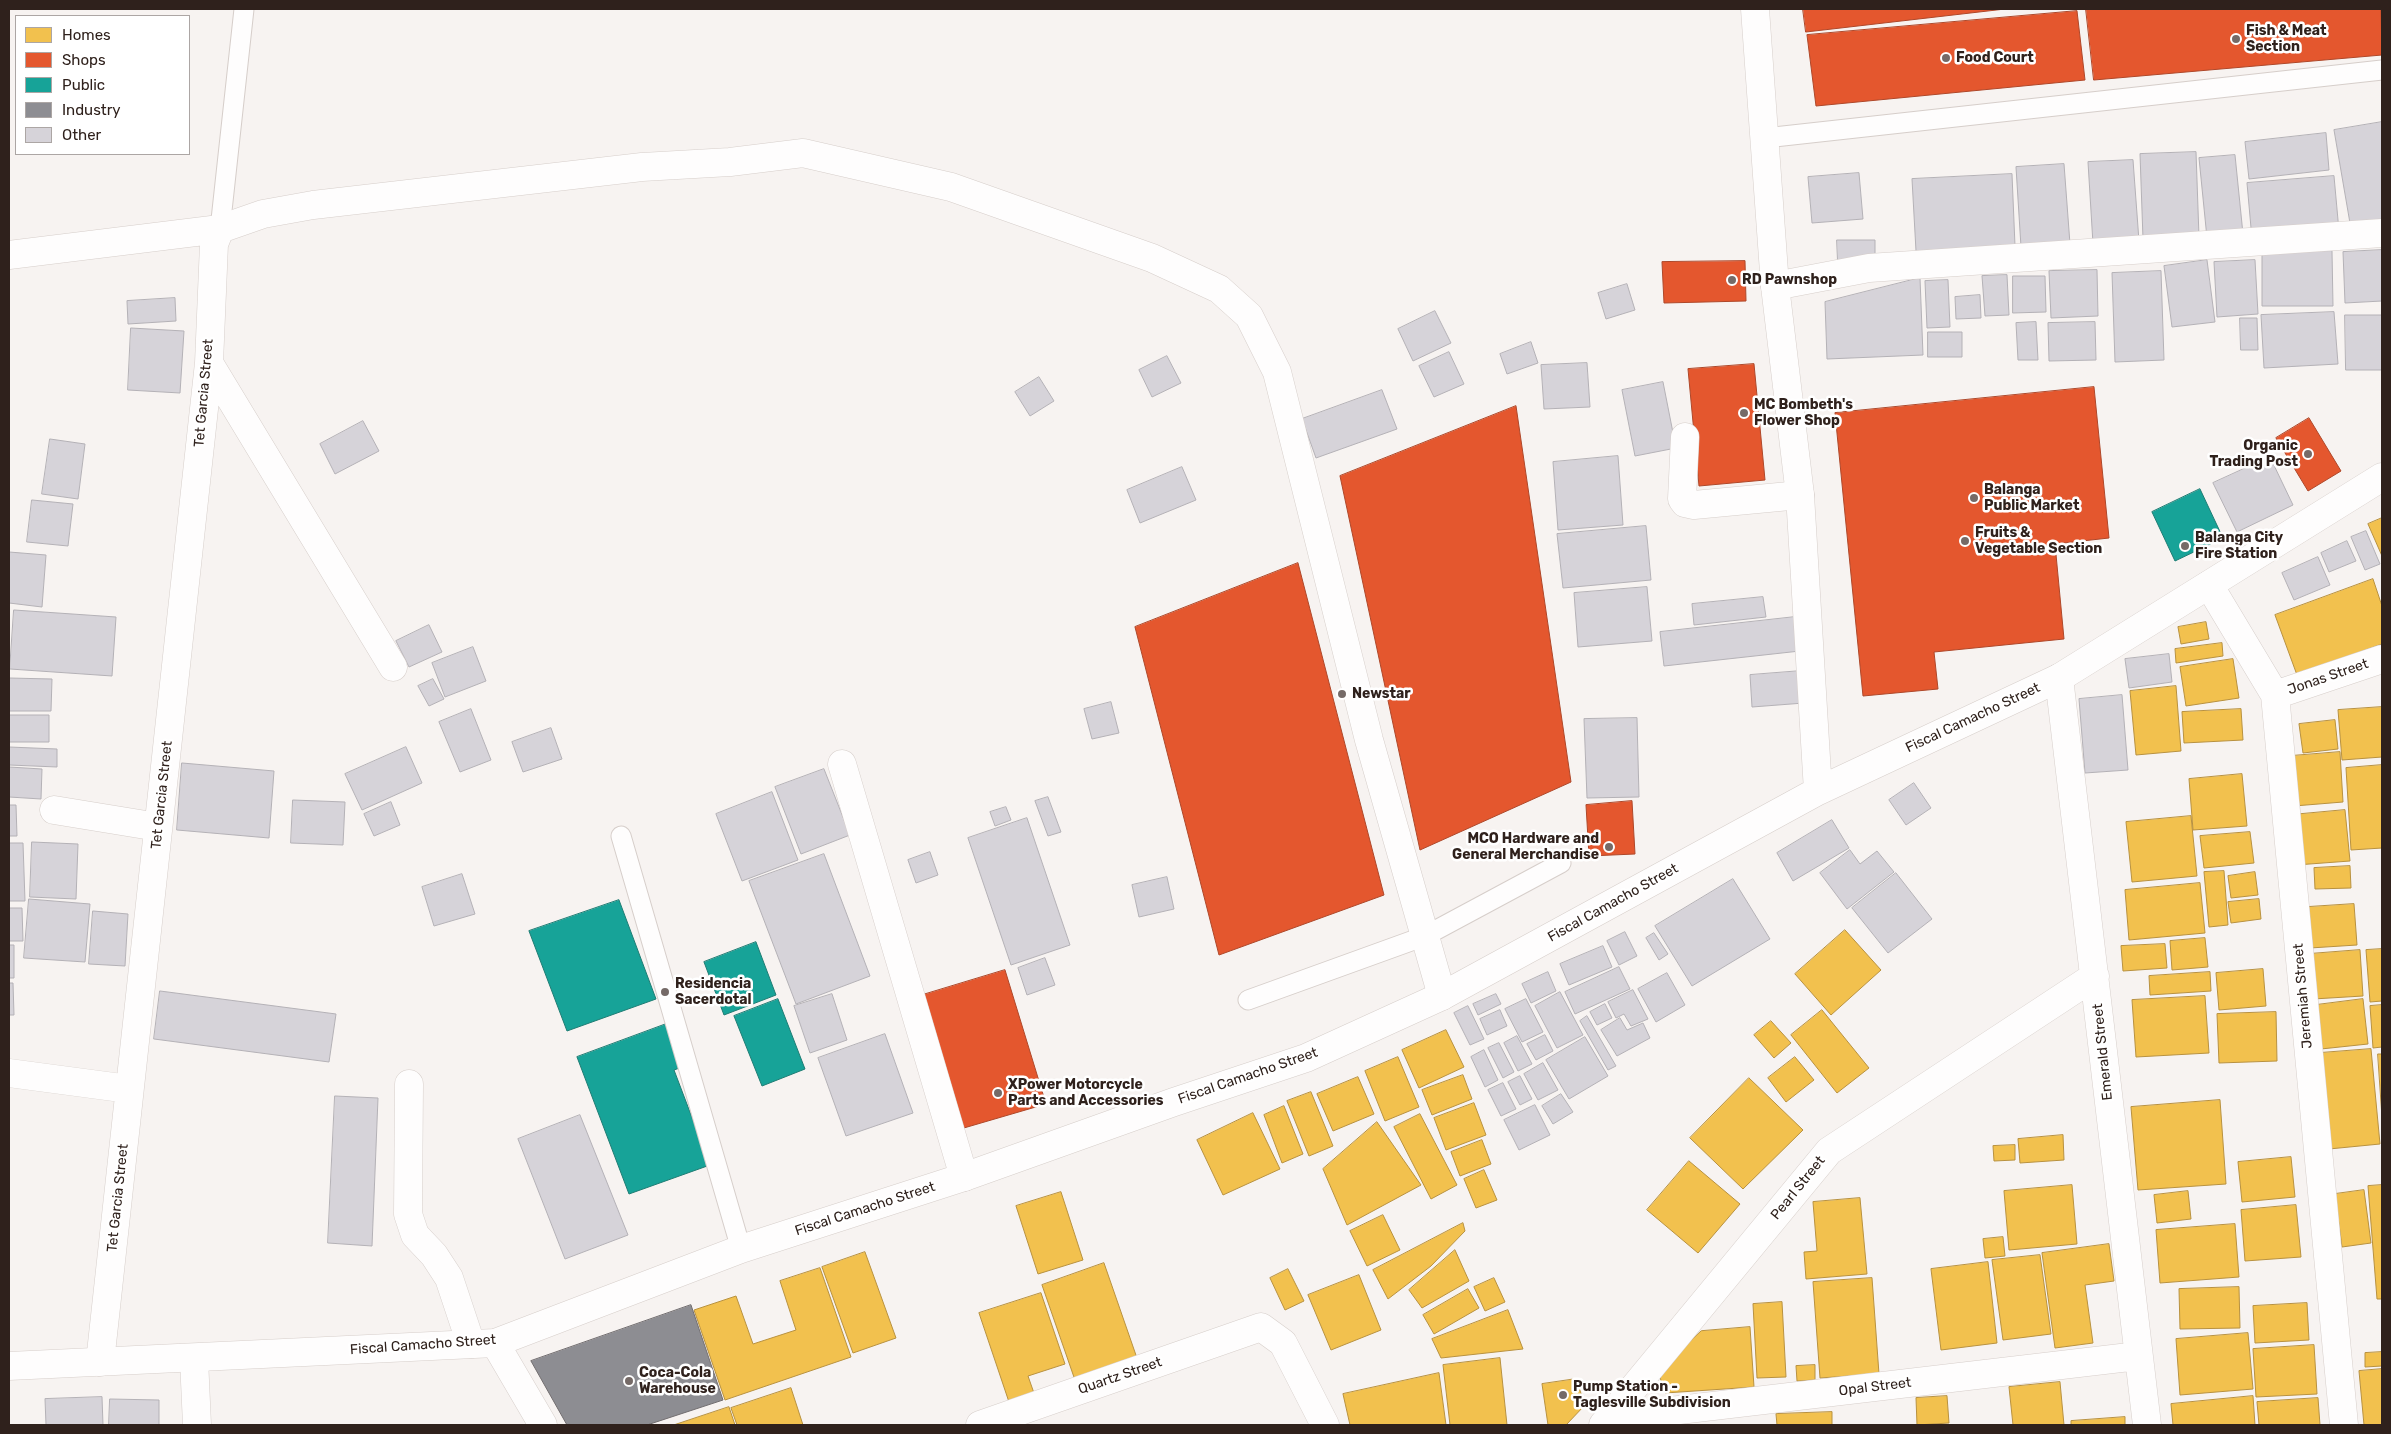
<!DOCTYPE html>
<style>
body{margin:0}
#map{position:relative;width:2391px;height:1434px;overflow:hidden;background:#f7f3f1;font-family:Rubik,sans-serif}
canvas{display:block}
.frame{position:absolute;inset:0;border:10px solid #2f211c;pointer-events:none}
.legend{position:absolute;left:15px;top:15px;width:175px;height:140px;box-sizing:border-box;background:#fff;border:1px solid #aca6a4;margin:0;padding:6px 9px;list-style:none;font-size:15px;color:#2f211c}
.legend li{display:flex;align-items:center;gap:10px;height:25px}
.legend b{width:25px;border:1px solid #aca6a4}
</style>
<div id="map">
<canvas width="2391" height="1434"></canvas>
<div class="frame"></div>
<ul class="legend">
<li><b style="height:14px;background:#f2c14e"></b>Homes</li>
<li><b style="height:14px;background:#e4572e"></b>Shops</li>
<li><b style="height:14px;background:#17a398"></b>Public</li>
<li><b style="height:14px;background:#8d8d92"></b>Industry</li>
<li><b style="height:14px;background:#d6d3d9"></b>Other</li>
</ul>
</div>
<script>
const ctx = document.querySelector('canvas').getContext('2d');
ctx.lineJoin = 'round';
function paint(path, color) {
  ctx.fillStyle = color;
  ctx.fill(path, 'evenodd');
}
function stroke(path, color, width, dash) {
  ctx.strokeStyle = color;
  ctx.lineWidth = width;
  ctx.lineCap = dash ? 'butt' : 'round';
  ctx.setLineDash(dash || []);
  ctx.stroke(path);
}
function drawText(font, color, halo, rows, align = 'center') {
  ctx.font = font + ' Rubik,sans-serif';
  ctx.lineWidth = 5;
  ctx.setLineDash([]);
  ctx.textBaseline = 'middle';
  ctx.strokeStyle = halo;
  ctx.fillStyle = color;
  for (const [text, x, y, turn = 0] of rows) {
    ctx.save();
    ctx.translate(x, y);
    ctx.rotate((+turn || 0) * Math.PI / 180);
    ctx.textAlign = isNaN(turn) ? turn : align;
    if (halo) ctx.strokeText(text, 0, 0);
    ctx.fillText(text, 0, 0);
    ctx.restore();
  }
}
const homes = new Path2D(`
 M2382,518V556L2368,524Z
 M2373,579L2382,606V644L2297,675L2275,615Z
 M2206,622L2209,639L2181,644L2178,627Z
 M2222,643L2223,656L2176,663L2175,649Z
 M2233,659L2239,698L2186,706L2180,667Z
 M2176,686L2181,751L2136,755L2130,691Z
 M2382,707V757L2342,760L2338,710Z
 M2241,709L2243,740L2184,743L2182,712Z
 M2335,720L2338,749L2303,753L2299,724Z
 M2340,752L2343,802L2294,806L2291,756Z
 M2382,765V848L2351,850L2346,768Z
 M2242,774L2247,826L2193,830L2189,779Z
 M2345,810L2350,861L2296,865L2291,815Z
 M2191,816L2197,876L2132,882L2126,822Z
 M2250,832L2254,863L2204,868L2200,836Z
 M2350,866L2351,888L2315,889L2314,868Z
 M2224,871L2228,925L2209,927L2204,872Z
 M2255,872L2258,895L2231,898L2228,876Z
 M2200,883L2205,933L2129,940L2125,890Z
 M2259,899L2261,919L2231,923L2228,902Z
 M2354,904L2357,945L2310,948L2308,907Z
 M1845,930L1881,970L1831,1015L1795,974Z
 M2205,938L2208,967L2172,970L2170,941Z
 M2165,944L2167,968L2123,971L2121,946Z
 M2382,949V1001L2370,1002L2366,950Z
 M2360,950L2363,996L2313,999L2309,954Z
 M2263,969L2266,1006L2219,1010L2216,973Z
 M2210,972L2211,991L2150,995L2149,976Z
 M2205,996L2209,1053L2136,1057L2132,1000Z
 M2363,999L2368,1044L2321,1049L2316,1005Z
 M2382,1005V1047L2373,1048L2370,1006Z
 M1822,1010L1869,1068L1837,1093L1791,1035Z
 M2276,1012L2277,1061L2219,1063L2217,1014Z
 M1771,1021L1791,1043L1774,1058L1754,1035Z
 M1446,1030L1464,1067L1419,1088L1402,1050Z
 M2371,1049L2380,1144L2329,1149L2320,1053Z
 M2378,1054H2382V1117Z
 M1398,1057L1419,1107L1385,1121L1365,1071Z
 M1795,1057L1814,1080L1786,1102L1768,1078Z
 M1463,1075L1472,1099L1432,1115L1422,1090Z
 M1358,1077L1374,1114L1333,1131L1317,1094Z
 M1749,1078L1803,1130L1743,1189L1690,1138Z
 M1311,1092L1333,1146L1309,1156L1287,1101Z
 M2220,1100L2226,1184L2138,1190L2131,1107Z
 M1474,1103L1486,1135L1446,1150L1434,1118Z
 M1284,1106L1303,1154L1282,1163L1264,1115Z
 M1253,1113L1280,1169L1223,1195L1197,1140Z
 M1420,1114L1457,1185L1431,1199L1394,1127Z
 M1377,1122L1421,1185L1347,1225L1323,1169Z
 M2063,1135L2064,1160L2020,1163L2018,1139Z
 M1482,1140L1491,1164L1460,1176L1451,1152Z
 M2015,1145V1160L1994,1161L1993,1146Z
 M2291,1157L2295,1197L2242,1202L2238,1162Z
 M1689,1161L1740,1204L1698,1253L1647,1210Z
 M1484,1170L1497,1200L1476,1208L1464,1179Z
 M2072,1185L2077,1244L2009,1250L2004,1191Z
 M2382,1185V1299H2377L2368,1186Z
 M2364,1190L2371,1243L2342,1247L2335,1194Z
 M2188,1191L2191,1219L2157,1223L2154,1195Z
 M1061,1192L1083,1260L1038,1274L1016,1206Z
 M1860,1198L1867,1274L1806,1279L1804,1252L1817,1251L1813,1202Z
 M2296,1205L2301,1257L2245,1261L2241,1210Z
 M1383,1215L1400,1250L1367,1266L1350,1231Z
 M1463,1223L1465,1231L1431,1266L1388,1299L1373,1270Z
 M2235,1224L2239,1277L2160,1283L2156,1230Z
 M2003,1237L2005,1256L1985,1258L1983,1239Z
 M2109,1244L2114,1281L2085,1285L2093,1343L2055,1348L2042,1253Z
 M1455,1250L1469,1281L1422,1308L1409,1290Z
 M865,1252L896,1338L853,1353L822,1267Z
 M2040,1255L2051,1334L2003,1340L1992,1260Z
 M1988,1262L1997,1343L1941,1350L1931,1269Z
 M1104,1263L1138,1361L1076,1383L1042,1285Z
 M820,1268L851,1357L725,1400L694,1310L736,1296L753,1344L796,1330L780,1281Z
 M1288,1269L1304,1301L1285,1310L1270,1278Z
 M1359,1275L1381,1330L1331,1350L1308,1295Z
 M1494,1278L1505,1302L1485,1311L1474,1287Z
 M1872,1278L1879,1374L1820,1378L1813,1282Z
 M2239,1287L2240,1328L2180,1329L2179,1289Z
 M1468,1289L1479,1308L1434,1334L1423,1315Z
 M1041,1293L1065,1364L1028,1376L1035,1396L1010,1405L979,1313Z
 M1782,1302L1786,1377L1757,1378L1753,1304Z
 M2307,1303L2309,1340L2255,1343L2253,1306Z
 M1508,1310L1523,1349L1441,1358L1432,1339Z
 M1750,1327L1754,1387L1665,1393L1658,1371L1701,1331Z
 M2248,1333L2253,1389L2180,1395L2176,1339Z
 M2314,1345L2317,1394L2256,1397L2253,1349Z
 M2382,1352V1366L2365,1367V1353Z
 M1500,1358L1507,1425H1450L1443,1365Z
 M1815,1365V1380L1797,1381L1796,1366Z
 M2382,1369V1425H2364L2359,1371Z
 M1439,1373L1446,1425H1350L1343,1394Z
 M1576,1379L1585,1405L1566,1425H1548L1542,1384Z
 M2060,1382L2064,1425H2013L2009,1387Z
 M791,1388L803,1425H737L731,1408Z
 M1947,1396L1949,1423L1917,1425L1916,1398Z
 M2253,1396L2255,1425H2173L2171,1404Z
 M2318,1398L2320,1425H2259L2257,1402Z
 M729,1407L735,1425H674Z
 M1832,1412V1425H1777L1776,1414Z
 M2125,1417V1425H2071V1421Z`);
const shops = new Path2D(`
 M1803,9H2005L1806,32Z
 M2086,9H2381L2382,55L2094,80Z
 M2077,11L2085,80L1816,106L1807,35Z
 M1745,261L1746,301L1664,303L1662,262Z
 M1754,364L1765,480L1699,486L1688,369Z
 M2094,387L2109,538L2055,544L2064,639L1934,652L1938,689L1863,696L1835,413Z
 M1516,406L1571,782L1420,850L1340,476Z
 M2309,418L2341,471L2308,491L2276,438Z
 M1298,563L1384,895L1219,955L1135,627Z
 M1632,801L1635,854L1589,856L1586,805Z
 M1005,970L1046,1104L957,1130L916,997Z`);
const public = new Path2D(`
 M2200,489L2223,538L2175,561L2152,512Z
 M619,900L656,999L567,1031L529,931Z
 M756,942L776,995L724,1015L704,962Z
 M778,999L805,1069L762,1086L734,1016Z
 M669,1023L685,1066L674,1070L710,1165L629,1194L577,1057Z`);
const industry = new Path2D(`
 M691,1305L723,1400L647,1425H567L531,1361Z`);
const building = new Path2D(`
 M2382,122V224L2351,229L2334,130Z
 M2326,133L2329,170L2249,179L2245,142Z
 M2196,152L2199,237L2143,239L2140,154Z
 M2235,155L2243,234L2207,238L2199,158Z
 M2133,160L2139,241L2093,244L2088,162Z
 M2064,164L2070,244L2021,247L2016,167Z
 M1859,173L1863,219L1812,223L1808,177Z
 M2012,174L2015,246L1916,251L1912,179Z
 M2334,176L2339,231L2252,239L2247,183Z
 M1837,240H1875V261L1838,262Z
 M2382,250V301L2345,303L2343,252Z
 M2332,251L2333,306H2262V252Z
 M2207,260L2215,322L2172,327L2164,266Z
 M2255,260L2258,314L2217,317L2214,262Z
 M2097,270L2098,316L2051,318L2049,271Z
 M2161,271L2164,360L2115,362L2112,273Z
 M2007,275L2009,315L1985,316L1982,276Z
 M2013,276H2045L2046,312L2013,313Z
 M1920,278L1923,355L1827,359L1825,302Z
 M1948,280L1950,327L1927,328L1925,281Z
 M1627,284L1635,310L1606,319L1598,293Z
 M1980,295L1981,318L1956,319L1955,297Z
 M175,298L176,321L128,324L127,301Z
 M1435,311L1451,343L1413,361L1398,329Z
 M2334,312L2338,364L2264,368L2261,315Z
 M2345,315H2382V370H2346Z
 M2240,318H2257L2258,350H2241Z
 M2036,322L2038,360H2018L2016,323Z
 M2095,322L2096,360L2049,361L2048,323Z
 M131,328L184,331L180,393L128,390Z
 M1928,332H1962V357H1928Z
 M1531,342L1538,363L1507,374L1500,354Z
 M1449,352L1464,384L1434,397L1419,366Z
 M1167,356L1181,383L1152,397L1139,370Z
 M1587,363L1590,407L1544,409L1541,365Z
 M1039,377L1054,401L1030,416L1015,392Z
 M1663,382L1676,448L1635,456L1622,390Z
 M1382,390L1397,429L1316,458L1302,419Z
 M363,421L379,451L335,474L320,444Z
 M50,439L85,444L78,499L42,494Z
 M1618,456L1623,525L1558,530L1553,462Z
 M2270,457L2293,505L2237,532L2213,483Z
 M1182,467L1196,500L1140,523L1127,490Z
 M32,500L73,504L68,546L27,542Z
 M1646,526L1651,580L1563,588L1557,534Z
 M2366,531L2380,564L2365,570L2351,537Z
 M2347,541L2356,561L2329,572L2321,553Z
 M9,552L46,555L42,607L9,603Z
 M2318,557L2330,585L2294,600L2282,573Z
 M1647,587L1652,641L1578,647L1574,593Z
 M1763,597L1766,617L1694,625L1692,604Z
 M14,610L116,617L112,676L10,669Z
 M1795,617L1800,651L1664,666L1660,632Z
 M429,625L442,652L409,667L396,641Z
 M473,647L486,681L445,697L432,663Z
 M2169,654L2172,682L2129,688L2125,659Z
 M1801,671L1804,703L1752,707L1750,675Z
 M9,678L52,679L51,711H9Z
 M433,679L444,699L429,706L418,686Z
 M2122,695L2128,770L2085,773L2079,699Z
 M1111,702L1119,733L1092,739L1084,709Z
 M471,709L491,760L460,772L439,722Z
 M9,715H49V742H9Z
 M1637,718L1639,797L1587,798L1584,719Z
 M551,728L562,759L523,772L512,742Z
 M9,747L57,749V767L9,765Z
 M406,747L422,783L362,810L345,774Z
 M182,763L274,771L269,838L177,830Z
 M9,767L42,769L41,799L9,797Z
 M824,769L850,835L801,854L775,787Z
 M1914,783L1931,808L1906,825L1889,800Z
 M772,792L798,860L742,881L716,814Z
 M1048,797L1061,832L1048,836L1035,801Z
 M293,800L345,802L343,845L291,843Z
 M391,802L400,825L374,836L364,814Z
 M9,805H16L17,836H9Z
 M1006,807L1011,820L995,826L990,812Z
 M1027,818L1070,945L1011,965L968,838Z
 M1832,820L1849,848L1793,881L1777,853Z
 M32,842L78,844L76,899L30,897Z
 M9,843H23L25,901H9Z
 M1850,850L1860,864L1877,851L1894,872L1847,909L1820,873Z
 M930,852L938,875L916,883L908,860Z
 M824,854L870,976L796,1004L749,881Z
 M1896,873L1932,919L1888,953L1852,908Z
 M462,874L475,914L434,926L422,887Z
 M1167,877L1174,909L1139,917L1132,885Z
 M1733,879L1770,939L1692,986L1655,926Z
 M29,899L90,904L85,962L24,958Z
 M9,908H22L23,941H9Z
 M93,911L128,914L125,966L89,964Z
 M1625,932L1637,956L1619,965L1607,941Z
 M1654,933L1668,954L1659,960L1646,938Z
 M9,945H14V978H9Z
 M1603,946L1612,967L1569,985L1560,964Z
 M1045,958L1055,985L1027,995L1018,968Z
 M1619,967L1630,989L1575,1014L1565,992Z
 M1548,972L1556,991L1531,1003L1522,984Z
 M1667,973L1685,1005L1656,1022L1638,989Z
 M9,983H13L14,1015H9Z
 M1633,990L1648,1019L1631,1026L1624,1014L1616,1018L1608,1002Z
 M160,991L336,1014L329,1062L154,1039Z
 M1560,992L1583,1035L1557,1048L1535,1006Z
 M832,994L847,1040L810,1053L794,1006Z
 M1496,994L1501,1004L1478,1015L1473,1004Z
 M1526,999L1543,1032L1522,1042L1505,1009Z
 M1605,1004L1612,1018L1597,1025L1590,1012Z
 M1468,1006L1484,1039L1470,1045L1454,1013Z
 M1500,1010L1507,1026L1487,1035L1480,1019Z
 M1587,1016L1616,1066L1608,1070L1580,1021Z
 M1620,1018L1627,1030L1643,1023L1650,1038L1617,1056L1601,1030Z
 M885,1034L913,1113L846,1136L818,1058Z
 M1545,1035L1553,1051L1536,1060L1527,1044Z
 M1517,1036L1532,1064L1518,1071L1504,1043Z
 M1585,1037L1608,1076L1569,1099L1546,1060Z
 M1499,1043L1514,1072L1503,1078L1488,1048Z
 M1484,1050L1498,1080L1485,1087L1471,1057Z
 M1543,1063L1558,1090L1538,1100L1524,1074Z
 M1520,1076L1532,1099L1520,1105L1508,1082Z
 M1503,1083L1516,1109L1501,1116L1488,1090Z
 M1561,1094L1573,1112L1553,1124L1542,1106Z
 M335,1096L378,1098L372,1246L328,1243Z
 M1535,1105L1550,1135L1519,1150L1504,1120Z
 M580,1115L628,1235L565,1259L518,1139Z
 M102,1397L103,1425H46L45,1399Z
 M110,1399L159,1400V1425H109Z`);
const lane = new Path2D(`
 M1765,138L2382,70
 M220,229L244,9
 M621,836L741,1249
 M1248,1000L1425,936L1561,863`);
const street = new Path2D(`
 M9,255L220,229L263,214L313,205L642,167L730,162L803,153L951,187L1152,258L1219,289L1249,316L1277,372L1369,740L1442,996
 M1775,286L1869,268L2382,233
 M209,363L393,667
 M1685,437L1682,499L1685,503L1694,505L1800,495
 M2209,585L2275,695L2344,1425
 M2059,678L2147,1425
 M2275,695L2382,659
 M842,764L964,1177
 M54,810L158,827
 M9,1073L129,1089
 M409,1084L408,1214L415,1235L434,1255L449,1278L471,1344
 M495,1343L543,1425
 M194,1359L197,1425
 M100,1362L209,363L214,244L220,229
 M1611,1418L2138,1356
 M980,1425L1261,1327L1283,1343L1325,1425
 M1603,1425L1829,1151L2095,976`);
const secondary = new Path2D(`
 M1755,9L1775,286L1800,495L1818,791
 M9,1366L495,1343L741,1249L964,1177L1174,1102L1306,1058L1442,996L1818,791L2059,678L2382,477`);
const markers = [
 [2236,39,5,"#756a67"],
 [1946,58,5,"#756a67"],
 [1732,280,5,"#756a67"],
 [1744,413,5,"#756a67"],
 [2308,454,5,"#756a67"],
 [1974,498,5,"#756a67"],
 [1965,541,5,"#756a67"],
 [2185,546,5,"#756a67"],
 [1342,694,5,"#756a67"],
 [1609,847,5,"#756a67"],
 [665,992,5,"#756a67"],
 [998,1093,5,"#756a67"],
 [629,1381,5,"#756a67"],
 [1563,1395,5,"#756a67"]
];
const poiNames = [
 ["Fish & Meat",2246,31],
 ["Section",2246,47],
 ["Food Court",1956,58],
 ["RD Pawnshop",1742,280],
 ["MC Bombeth's",1754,405],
 ["Flower Shop",1754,421],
 ["Organic",2298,446,"right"],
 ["Trading Post",2298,462,"right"],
 ["Balanga",1984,490],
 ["Public Market",1984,506],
 ["Fruits &",1975,533],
 ["Vegetable Section",1975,549],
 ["Balanga City",2195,538],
 ["Fire Station",2195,554],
 ["Newstar",1352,694],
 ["MCO Hardware and",1599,839,"right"],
 ["General Merchandise",1599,855,"right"],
 ["Residencia",675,984],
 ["Sacerdotal",675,1000],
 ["XPower Motorcycle",1008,1085],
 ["Parts and Accessories",1008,1101],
 ["Coca-Cola",639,1373],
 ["Warehouse",639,1389],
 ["Pump Station -",1573,1387],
 ["Taglesville Subdivision",1573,1403]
];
const streetNames = [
 ["Tet Garcia Street",204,393,-85],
 ["Jonas Street",2328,677,-19],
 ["Fiscal Camacho Street",1973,718,-25],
 ["Tet Garcia Street",162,795,-84],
 ["Fiscal Camacho Street",1613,903,-29],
 ["Jeremiah Street",2303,996,-95],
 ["Emerald Street",2103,1052,-96],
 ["Fiscal Camacho Street",1248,1076,-19],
 ["Pearl Street",1798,1188,-51],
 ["Tet Garcia Street",118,1198,-84],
 ["Fiscal Camacho Street",865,1209,-18],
 ["Fiscal Camacho Street",423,1345,-4],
 ["Quartz Street",1120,1376,-19],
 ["Opal Street",1875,1387,-7]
];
paint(homes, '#f2c14e');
stroke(homes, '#b8913f', 1);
paint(shops, '#e4572e');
stroke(shops, '#ae4729', 1);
paint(public, '#17a398');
stroke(public, '#1e7c73', 1);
paint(industry, '#8d8d92');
stroke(industry, '#716d6f', 1);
paint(building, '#d6d3d9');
stroke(building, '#b4b1b6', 1);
stroke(lane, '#d6ceca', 21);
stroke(street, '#d6ceca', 29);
stroke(secondary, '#d6ceca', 29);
stroke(lane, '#fefdfd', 19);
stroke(street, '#fefdfd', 28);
stroke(secondary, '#fefdfd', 28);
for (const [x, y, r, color] of markers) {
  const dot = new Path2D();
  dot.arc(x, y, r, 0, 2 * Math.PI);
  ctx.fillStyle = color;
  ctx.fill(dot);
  stroke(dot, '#fff', 2);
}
drawText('bold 14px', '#2f211c', '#fff', poiNames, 'left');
drawText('14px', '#2f211c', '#fff', streetNames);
</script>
